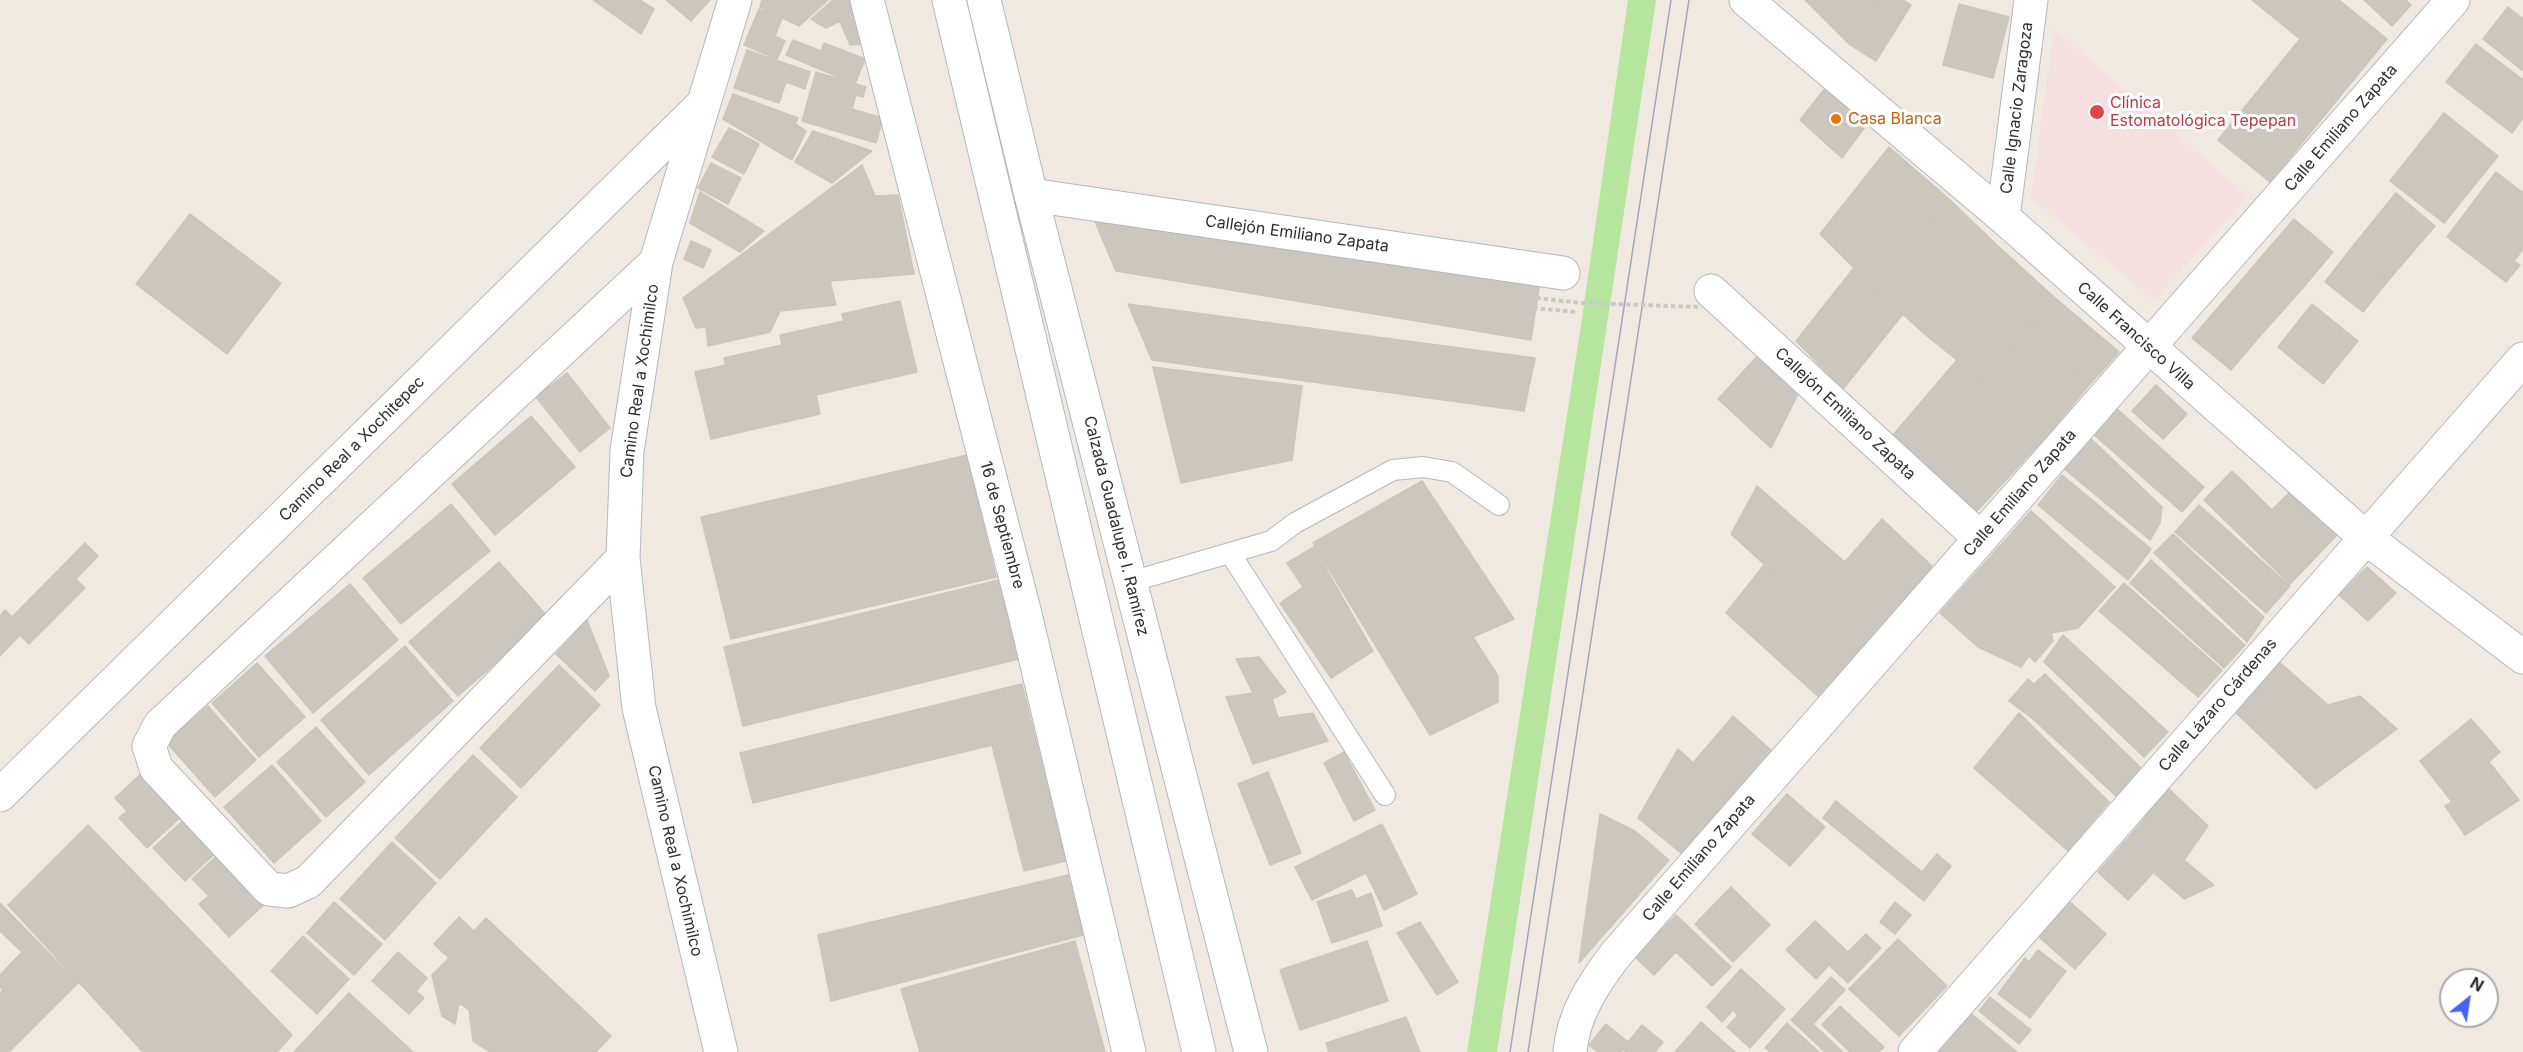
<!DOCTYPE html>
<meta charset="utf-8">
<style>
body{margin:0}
#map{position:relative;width:2523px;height:1052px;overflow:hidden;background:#efe9e1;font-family:Inter,sans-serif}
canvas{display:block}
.north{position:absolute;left:2439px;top:968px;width:60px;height:60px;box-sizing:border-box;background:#fff;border:2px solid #ababab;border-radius:50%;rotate:30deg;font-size:16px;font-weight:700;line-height:24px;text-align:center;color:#2e2e2e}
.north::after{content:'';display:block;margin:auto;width:21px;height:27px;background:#4264fb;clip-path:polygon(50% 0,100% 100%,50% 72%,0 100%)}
</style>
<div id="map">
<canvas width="2523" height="1052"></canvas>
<div class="north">N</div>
</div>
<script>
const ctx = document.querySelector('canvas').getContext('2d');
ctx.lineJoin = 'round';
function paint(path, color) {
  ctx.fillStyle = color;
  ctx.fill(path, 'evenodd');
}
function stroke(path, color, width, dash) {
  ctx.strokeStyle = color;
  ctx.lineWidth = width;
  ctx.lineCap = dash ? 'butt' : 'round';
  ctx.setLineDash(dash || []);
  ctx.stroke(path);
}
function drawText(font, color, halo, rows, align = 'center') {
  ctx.font = font + ' Inter,sans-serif';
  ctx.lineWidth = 6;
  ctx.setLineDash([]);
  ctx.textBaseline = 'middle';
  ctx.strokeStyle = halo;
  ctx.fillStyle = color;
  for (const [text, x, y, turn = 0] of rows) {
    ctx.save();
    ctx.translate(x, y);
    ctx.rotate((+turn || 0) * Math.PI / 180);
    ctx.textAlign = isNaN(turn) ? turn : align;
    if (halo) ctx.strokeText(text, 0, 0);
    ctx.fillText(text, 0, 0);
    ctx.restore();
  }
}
const medical = new Path2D(`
 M2054,29L2248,196L2154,300L2031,198Z`);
const green = new Path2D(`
 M1628,0H1656L1497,1052H1467L1580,332Z`);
const building = new Path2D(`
 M593,0H640L654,9L641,34Z
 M666,0H710L691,21Z
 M762,0H828L799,26L760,7Z
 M833,0H850L864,44L850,45L840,21L826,28L811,19Z
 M1805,0H1877L1849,44Z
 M1877,0H1903L1911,5L1876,61L1849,44Z
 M2252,0H2339L2387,39L2270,182L2218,140L2300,39Z
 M2364,0H2406L2411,5L2392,26Z
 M1959,4L2009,17L1993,78L1943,65Z
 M2508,7L2523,19V71L2483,39Z
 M759,9L782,18L775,36L785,41L777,59L744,45Z
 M793,40L821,51L824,43L865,59L855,84L786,55Z
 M2476,44L2523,80V118L2512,133L2446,82Z
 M747,50L810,72L805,89L786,82L779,103L734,88Z
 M816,72L866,87L863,97L856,95L852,109L883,118L876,143L802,121Z
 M1830,82L1872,117L1842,158L1800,120Z
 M733,94L798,118L795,124L806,131L792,160L723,119Z
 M2444,113L2498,156L2444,223L2390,181Z
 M729,128L759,144L744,174L712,157Z
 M813,131L872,151L832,183L795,162Z
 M1889,147L1949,199L1877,291L1820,234Z
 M711,163L741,178L728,204L698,188Z
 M862,165L875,196L898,195L914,274L830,281L836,305L780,311L770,332L708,346L706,327L696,328L683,298Z
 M2496,172L2523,193V249L2514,261L2520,265L2506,282L2447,237Z
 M700,192L764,231L740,252L690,223Z
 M2396,193L2435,226L2387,282L2349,251Z
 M1949,199L1999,247L1927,336L1877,291Z
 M190,214L281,283L227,354L136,284Z
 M1093,217L1540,282L1531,340L1116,271Z
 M2294,219L2333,252L2302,289L2263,255Z
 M691,241L711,250L703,268L684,259Z
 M1999,247L2053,296L1984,382L1927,336Z
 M2349,251L2387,282L2363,312L2325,282Z
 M2263,255L2302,289L2260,336L2222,303Z
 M1853,269L1903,314L1843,389L1796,341Z
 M2053,296L2119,352L2090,384L2027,331Z
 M900,301L917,372L816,395L820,414L711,439L695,372L726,365L724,358L782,345L780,335L844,321L842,314Z
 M2222,303L2260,336L2231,370L2192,338Z
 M1128,304L1535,358L1524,411L1152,360Z
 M2312,304L2358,341L2323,384L2278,347Z
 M2027,331L2090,384L2044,439L1984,382Z
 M1763,350L1802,386L1771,448L1718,399Z
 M1957,360L1984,382L1917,459L1893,435Z
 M1153,367L1302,386L1292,460L1181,483Z
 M567,373L610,428L580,452L536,397Z
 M1984,382L2044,439L1977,511L1917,459Z
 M2156,385L2187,414L2163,439L2132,411Z
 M2115,407L2204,487L2182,512L2092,433Z
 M531,416L575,467L495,535L452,484Z
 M2084,432L2162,507L2160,523L2150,540L2056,462Z
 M967,455L996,577L731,639L701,517Z
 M2232,471L2272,510L2292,490L2338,534L2290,584L2204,500Z
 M2062,475L2151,549L2128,580L2038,505Z
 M1422,481L1514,619L1473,637L1498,676V702L1430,735L1313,543Z
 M1757,486L1898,608L1859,651L1731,534Z
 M451,504L490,551L401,624L363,578Z
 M2199,505L2290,586L2266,613L2175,532Z
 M2031,511L2115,587L2078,628L2051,633L2053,641L2035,662L2029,656L2021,667L1978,647L1940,613Z
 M1882,519L1932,566L1898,608L1845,562Z
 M2173,534L2264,617L2247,642L2154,553Z
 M85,543L98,556L76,579L85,588L29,644L20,635L0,656V616L5,610L12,617Z
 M1314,547L1373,651L1331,678L1280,603L1303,587L1287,563Z
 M2151,560L2245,645L2224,668L2130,583Z
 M499,562L548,617L458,696L409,642Z
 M1764,565L1859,651L1820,698L1726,613Z
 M2367,567L2396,593L2368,621L2339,595Z
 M999,580L1019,659L743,726L724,647Z
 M2124,583L2222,670L2198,697L2099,611Z
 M350,584L398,640L313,713L265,656Z
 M587,620L609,676L595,691L556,654Z
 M2063,635L2168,732L2144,757L2044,662Z
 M405,646L453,701L369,775L321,720Z
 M1259,657L1286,692L1272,699L1278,718L1313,713L1328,741L1253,764L1226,697L1253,693L1236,659Z
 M2277,660L2328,705L2360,696L2397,729L2316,789L2235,712Z
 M257,663L305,717L259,757L212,703Z
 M559,665L600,705L521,788L480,748Z
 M2045,674L2142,769L2117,797L2033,719L2009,701L2028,679L2034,684Z
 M1022,684L1066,861L1024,871L992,745L753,803L740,753Z
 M208,706L256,760L215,797L166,742Z
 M2019,713L2109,802L2068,851L1974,768Z
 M1733,716L1772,751L1730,797L1693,763Z
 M2471,719L2500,752L2489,762L2519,800L2465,835L2445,806L2452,802L2420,761Z
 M316,727L365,782L326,817L277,762Z
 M1678,749L1730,797L1681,853L1638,818Z
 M1344,752L1375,810L1354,821L1324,763Z
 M473,755L517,797L440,879L395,838Z
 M272,765L321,821L274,863L224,807Z
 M145,770L184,814L147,848L119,818L127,811L115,798Z
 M1268,772L1301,853L1270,865L1238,784Z
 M2168,788L2208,826L2184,860L2140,824Z
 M1787,794L1825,827L1790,866L1752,834Z
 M1836,801L1922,872L1937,854L1951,866L1924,901L1823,818Z
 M1600,814L1635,831L1669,860L1579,963Z
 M189,815L220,849L185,881L153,848Z
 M1382,824L1417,894L1384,910L1366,873L1312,900L1295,867Z
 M2140,824L2184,860L2214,885L2184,899L2122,845Z
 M88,825L292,1035L277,1052H143L8,905Z
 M392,842L436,883L385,940L340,899Z
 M2122,845L2154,872L2128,900L2098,872Z
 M224,849L270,899L229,937L199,904L209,896L192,879Z
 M1068,875L1083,935L831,1001L818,935Z
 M1731,887L1770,925L1733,962L1695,924Z
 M1352,890L1356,899L1371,893L1382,926L1332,943L1317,902Z
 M334,902L382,944L354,975L307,933Z
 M1895,902L1911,915L1895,934L1880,922Z
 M2070,902L2106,934L2075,969L2039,937Z
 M0,903L78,983L9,1052H0V993L3,990L0,987V975L22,952L0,931Z
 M1676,915L1731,967L1712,986L1676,952L1654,975L1635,957Z
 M459,917L474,931L486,918L611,1036L596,1052H490L473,1041L469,1010L459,1003L455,1024L442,1016L432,975L449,958L434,944Z
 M1815,921L1848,952L1866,934L1881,948L1848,983L1829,965L1816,979L1786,950Z
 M1420,922L1458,982L1437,995L1397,933Z
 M303,936L349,979L317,1014L271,971Z
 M1898,939L1947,986L1899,1036L1849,989Z
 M1075,941L1105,1052H920L901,989Z
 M1367,941L1388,1001L1300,1030L1280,970Z
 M2038,950L2066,971L2030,1018L1998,994L2025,958L2029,962Z
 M398,952L427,978L416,991L424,998L409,1014L372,981Z
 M1741,969L1785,1009L1750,1048L1727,1027L1738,1015L1733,1010L1722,1022L1707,1007Z
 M1831,977L1845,990L1813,1024L1843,1052H1825L1791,1020Z
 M349,993L413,1052H294Z
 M1990,997L2031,1030L2019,1044L1979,1011Z
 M1840,1006L1884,1047L1879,1052H1850L1822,1025Z
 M1968,1011L2017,1052H1934Z
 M1406,1017L1420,1052H1329L1326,1043Z
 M1701,1022L1735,1052H1675Z
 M1787,1023L1819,1052H1770L1765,1048Z
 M1606,1024L1628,1042L1642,1025L1663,1042L1655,1052H1626L1623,1049L1621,1052H1598L1589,1045Z`);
const service = new Path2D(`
 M1230,553L1385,795
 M1130,582L1271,541L1295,523L1393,470L1423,467L1452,472L1499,505`);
const minor = new Path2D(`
 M867,0L1024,610L1129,1052
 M1746,0L2003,217L2365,537L2523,657
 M1031,195L1563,273
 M2003,217L2031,0
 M1711,291L1980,538
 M623,558L308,882L288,891L269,889L156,768L149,746L160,725L656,262
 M0,795L701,106
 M721,1052L639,708L623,558L627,451L656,262L735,0
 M1570,1052C1573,1014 1594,983 1616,954L2453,0
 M1915,1052L2523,359`);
const secondary = new Path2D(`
 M949,0L1199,1052
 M984,0L1031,195L1251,1052`);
const tram = new Path2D(`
 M1510,1052L1671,0
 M1528,1052L1689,0`);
const pathBridge = new Path2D(`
 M1575,312L1534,308L1535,298L1583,303L1701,307`);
const markers = [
 [2097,112,8,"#e0444e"],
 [1836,119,6,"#e8710a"]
];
const healthNames = [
 ["Clínica",2110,103],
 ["Estomatológica Tepepan",2110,121]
];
const streetNames = [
 ["Calle Ignacio Zaragoza",2017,108,-83],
 ["Calle Emiliano Zapata",2341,128,-49],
 ["Callejón Emiliano Zapata",1297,234,8],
 ["Calle Francisco Villa",2136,336,42],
 ["Camino Real a Xochimilco",640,381,-82],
 ["Callejón Emiliano Zapata",1845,414,43],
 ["Camino Real a Xochitepec",352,449,-45],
 ["Calle Emiliano Zapata",2020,493,-49],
 ["16 de Septiembre",1002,525,75],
 ["Calzada Guadalupe I. Ramírez",1116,526,76],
 ["Calle Lázaro Cárdenas",2218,705,-49],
 ["Calle Emiliano Zapata",1699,858,-49],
 ["Camino Real a Xochimilco",675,861,77]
];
const foodNames = [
 ["Casa Blanca",1848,119]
];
paint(medical, '#f5dfe0');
paint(green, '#b6e59e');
paint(building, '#cbc7bf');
stroke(building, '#cbc5ba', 1.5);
stroke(service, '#b4b7c1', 22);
stroke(minor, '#b4b7c1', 35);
stroke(secondary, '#b4b7c1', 35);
stroke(service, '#fff', 20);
stroke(minor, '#fff', 33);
stroke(secondary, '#fff', 33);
stroke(tram, '#a3a6b8', 1.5);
stroke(pathBridge, '#c9c9c9', 4, [4.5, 3]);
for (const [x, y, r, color] of markers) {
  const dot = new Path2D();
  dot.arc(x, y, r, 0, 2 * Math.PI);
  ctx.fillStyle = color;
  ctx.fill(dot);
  stroke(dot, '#fff', 2);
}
drawText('16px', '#be3a42', '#fff', healthNames, 'left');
drawText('16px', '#2e2e2e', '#fff', streetNames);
drawText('16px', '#c56008', '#fff', foodNames, 'left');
</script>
